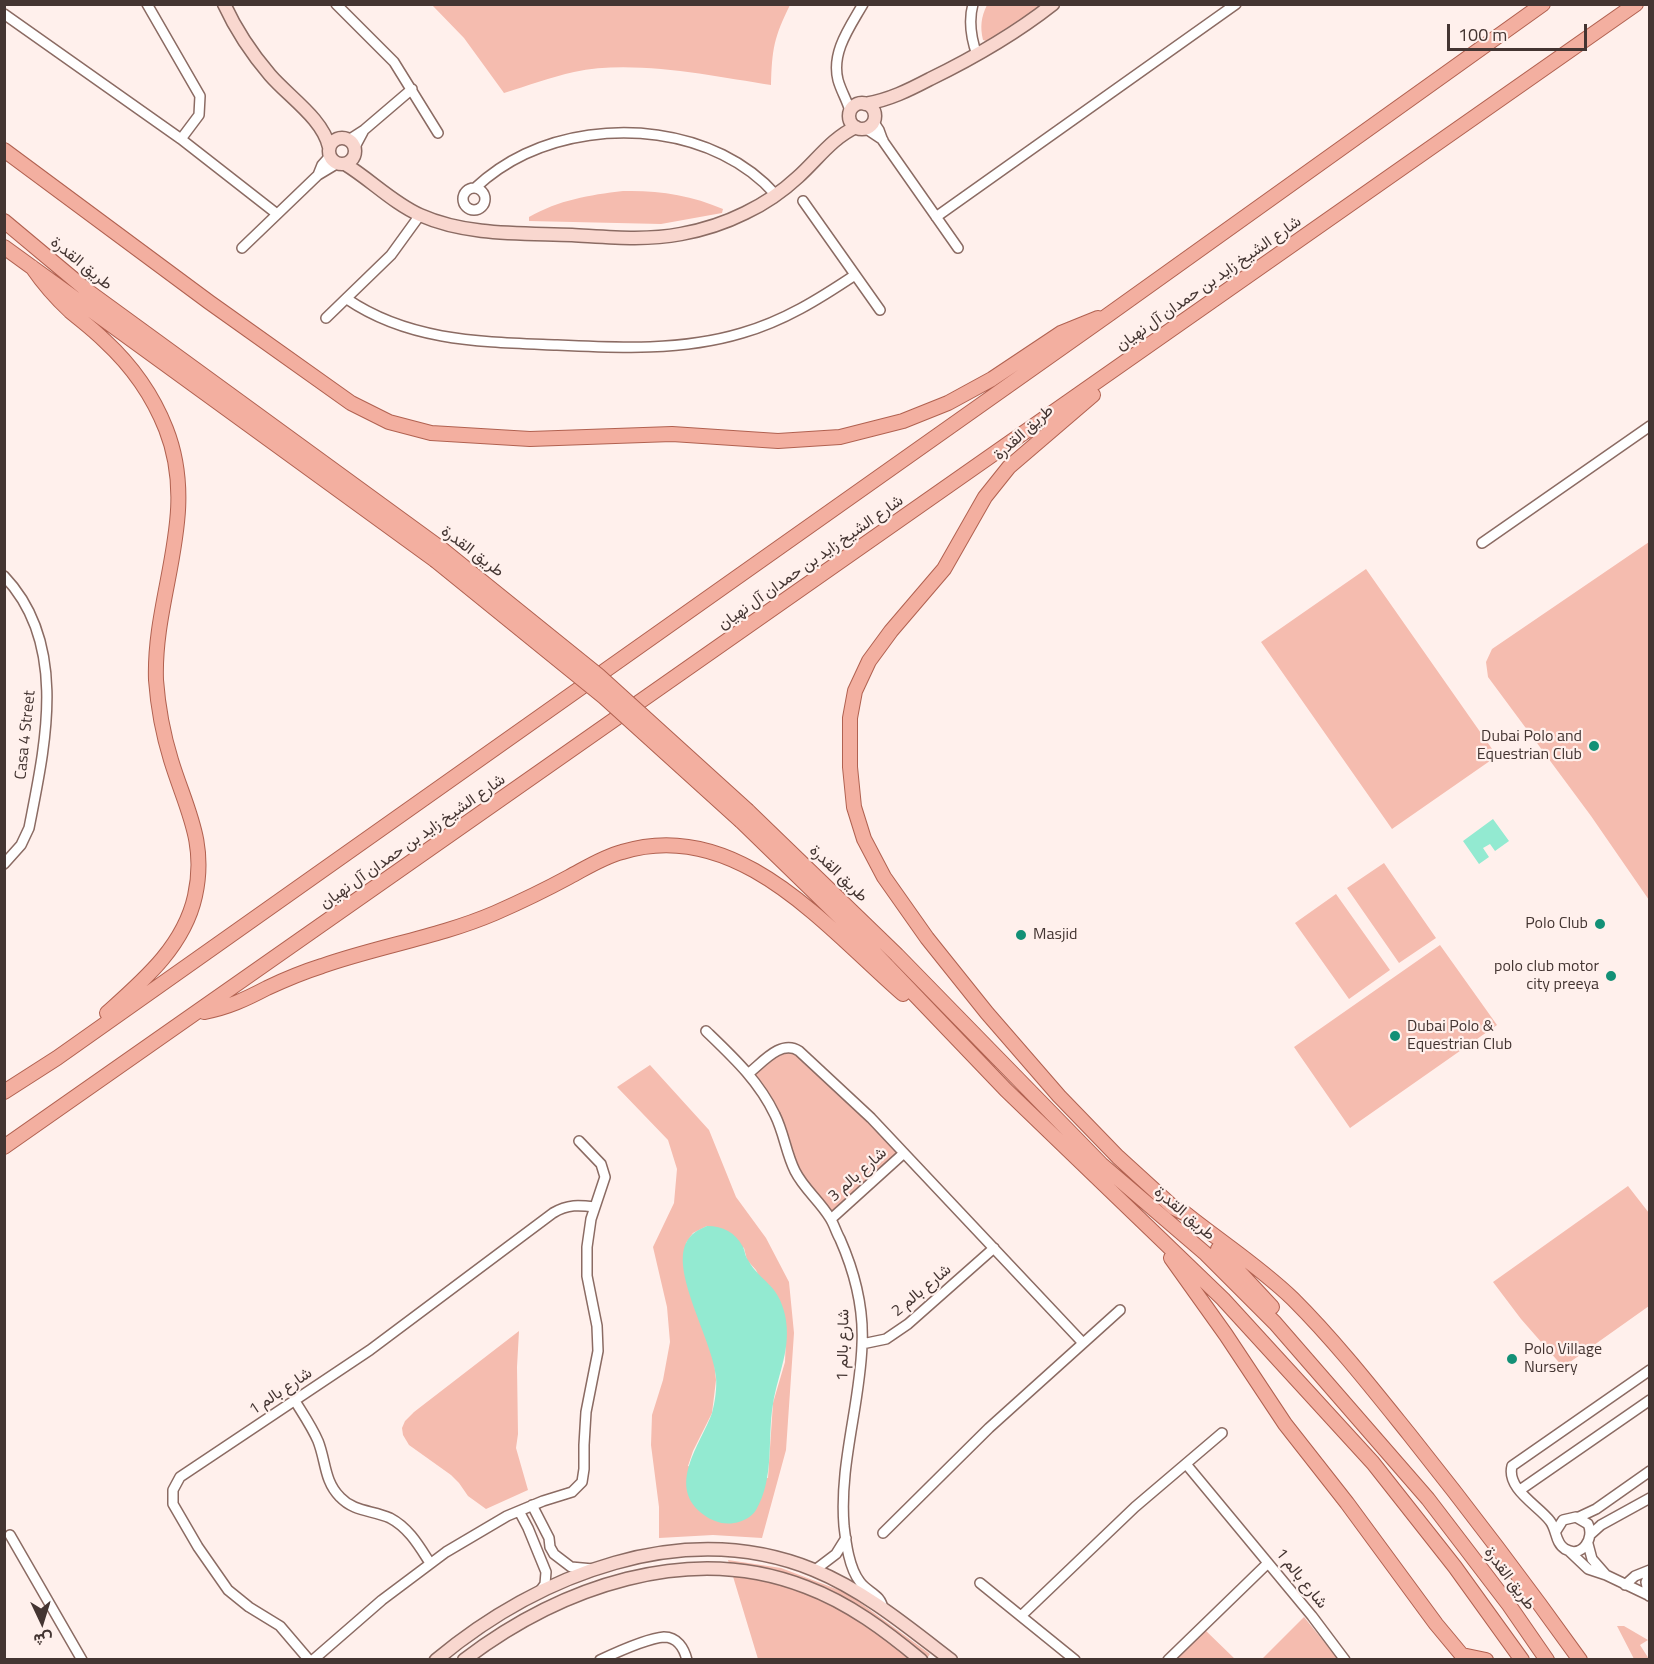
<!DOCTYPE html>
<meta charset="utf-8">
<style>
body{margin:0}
#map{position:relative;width:1654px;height:1664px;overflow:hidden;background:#fff0ec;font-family:"Titillium Web",Vazirmatn,sans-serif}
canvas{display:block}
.frame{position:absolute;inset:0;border:6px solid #443532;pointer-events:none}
.north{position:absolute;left:12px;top:1592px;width:60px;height:60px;-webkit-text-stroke:4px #fff0ec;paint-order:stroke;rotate:176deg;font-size:16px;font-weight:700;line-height:24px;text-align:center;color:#443532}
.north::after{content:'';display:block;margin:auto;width:21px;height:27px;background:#443532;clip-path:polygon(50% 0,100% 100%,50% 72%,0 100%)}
.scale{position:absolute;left:1447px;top:24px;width:140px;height:27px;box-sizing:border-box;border:3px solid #443532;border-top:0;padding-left:8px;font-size:18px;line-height:21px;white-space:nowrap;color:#443532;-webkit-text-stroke:4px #fff0ec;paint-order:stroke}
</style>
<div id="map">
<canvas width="1654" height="1664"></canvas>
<div class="frame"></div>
<div class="north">ش</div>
<div class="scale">100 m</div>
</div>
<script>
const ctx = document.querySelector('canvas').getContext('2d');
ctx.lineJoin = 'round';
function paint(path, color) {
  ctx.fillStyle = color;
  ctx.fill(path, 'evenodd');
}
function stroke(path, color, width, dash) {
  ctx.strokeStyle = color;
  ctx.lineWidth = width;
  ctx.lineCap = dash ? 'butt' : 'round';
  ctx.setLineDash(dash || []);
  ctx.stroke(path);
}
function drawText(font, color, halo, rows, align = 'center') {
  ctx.font = font + ' "Titillium Web",Vazirmatn,sans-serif';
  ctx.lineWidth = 4.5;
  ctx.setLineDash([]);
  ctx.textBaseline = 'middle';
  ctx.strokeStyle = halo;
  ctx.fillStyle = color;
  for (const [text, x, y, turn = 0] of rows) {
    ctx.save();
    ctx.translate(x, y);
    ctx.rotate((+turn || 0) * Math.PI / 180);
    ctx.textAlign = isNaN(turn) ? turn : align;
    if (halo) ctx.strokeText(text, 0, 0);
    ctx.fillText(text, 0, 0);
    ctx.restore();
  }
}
const green = new Path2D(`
 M432,5H790C774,37 772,49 771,85C712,76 633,59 574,72C551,77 527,86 504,93L464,38Z
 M987,5H1048L993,43L983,40C980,27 981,17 987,5Z
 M623,191C657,190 691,195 723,209L722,213L661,224L529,221V217C559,200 589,195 623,191Z
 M1649,542V900L1591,816L1488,677L1486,662L1492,649Z
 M1366,569L1497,756L1392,829L1261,642Z
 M1384,863L1436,938L1399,963L1347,888Z
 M1336,894L1390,970L1349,999L1295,923Z
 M1440,945L1497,1025L1350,1128L1294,1047Z
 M795,1051L900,1151L829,1214L790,1157L751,1075L779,1053Z
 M650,1065L709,1130L736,1197L766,1238L789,1282L794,1333L786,1450L762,1538L713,1535L659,1538V1507L651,1445L652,1415L663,1380L670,1342L667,1307L653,1247L674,1203L677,1169L668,1140L617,1087ZM707,1226L744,1248L747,1260L756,1270L786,1338L785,1362L773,1403L768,1478L688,1466L693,1451L712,1413L716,1380L714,1360L704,1332L686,1243L693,1233Z
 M1628,1186L1649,1213V1306L1563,1367L1521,1319L1493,1282Z
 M519,1331L517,1367L518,1434L516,1448L528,1490L486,1509L468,1496L459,1483L451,1475L409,1445L403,1435L402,1428L405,1421L414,1412Z
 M728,1560L781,1568L847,1593L930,1654L926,1660L758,1659Z
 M1304,1617L1338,1659H1262Z
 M1617,1626H1624L1648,1640L1640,1645L1649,1659H1634Z
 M1204,1629L1235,1659L1173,1660Z`);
const water = new Path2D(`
 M1493,819L1509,841L1495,851L1490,844L1483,848L1489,857L1479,864L1463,841Z
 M707,1226C723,1226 735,1232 743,1247C745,1251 745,1256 748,1260C761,1283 778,1283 785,1315C792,1348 778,1373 773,1404C767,1439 775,1477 756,1510C752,1517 742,1522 734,1523C723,1525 712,1521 704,1515C665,1487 701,1444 712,1413C715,1402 717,1388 716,1377C713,1341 671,1274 686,1243C691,1233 698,1230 707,1226Z`);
const street = new Path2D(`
 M147,4L200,96L199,115L181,139
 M336,4L394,62L438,133
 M973,4C968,22 971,38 977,55
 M4,14L181,139L277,214
 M850,111C847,100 841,91 838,80C831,52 850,27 863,4
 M873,121L879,130L883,141L958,248
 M865,128L883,140
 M350,139L364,130L412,89
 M355,147L363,132
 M318,175L322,165L330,156
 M463 199a11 11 0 1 1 22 0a11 11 0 1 1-22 0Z
 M475,188C490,174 506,163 525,154C604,117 716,127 776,195
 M803,201L880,310
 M936,217L1236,4
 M242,248L318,175L338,163
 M347,299C410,342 484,342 557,345C619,348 682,351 742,333C784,321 819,299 855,275
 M326,318L391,255L420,215
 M1482,543L1650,426
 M4,576C69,644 45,746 29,828L21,845L4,864
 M706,1031C733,1057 759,1081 775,1115C784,1133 786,1153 795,1171C804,1189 820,1201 830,1218C834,1224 836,1232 840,1239C855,1273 864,1307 862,1345C860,1405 839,1465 844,1526C846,1543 849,1568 860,1582C868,1593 881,1594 883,1609
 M749,1073C762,1063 781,1039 799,1051L871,1118L1083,1343
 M831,1219L904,1153
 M862,1344L886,1339L908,1324L994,1248
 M295,1401C303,1414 312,1427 318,1441C326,1461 324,1481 340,1497C354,1512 372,1510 390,1518C409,1528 419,1546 430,1563
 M1186,1464L1312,1616L1345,1660
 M1520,1490L1650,1400
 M532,1505L549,1538L550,1547L554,1554L571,1567L593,1569
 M519,1511L528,1528L546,1572L545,1584L540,1591
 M1579,1517L1596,1509L1650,1471
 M1556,1531L1563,1520L1576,1517L1588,1524C1595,1538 1582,1559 1565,1549C1555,1543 1557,1530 1550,1521C1539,1506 1506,1489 1512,1466L1650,1370
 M883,1533L989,1428L1120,1310
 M1591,1534L1601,1525L1650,1498
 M10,1535L82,1660
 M1588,1544L1592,1559L1606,1575
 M1569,1551L1588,1569L1606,1575L1650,1596
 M815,1570L836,1554L846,1538
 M980,1583L1075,1660
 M1625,1585L1635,1576L1650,1570
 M1649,1596L1646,1582L1650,1573
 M1021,1616L1135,1507L1222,1433
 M309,1660L280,1626L249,1607L228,1590L198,1547L173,1504V1490L180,1477L186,1473L370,1350L553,1213C568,1204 579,1205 595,1207
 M313,1660L382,1600L446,1552L507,1516L543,1501L572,1492L582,1482L584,1469V1445L586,1412L598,1351L597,1326L587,1276V1247L591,1219L605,1177L601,1164L579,1141
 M600,1660C615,1653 649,1638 664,1637C677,1637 684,1648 687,1660
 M1168,1660L1268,1563`);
const secondary = new Path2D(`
 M224,4C236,30 252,54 270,75C289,97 323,119 329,147
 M849 116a13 13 0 1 1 26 0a13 13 0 1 1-26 0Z
 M865,104C889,100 909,90 930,79C973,58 1015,34 1053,4
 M329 151a13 13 0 1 1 26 0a13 13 0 1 1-26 0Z
 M345,164C371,180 393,203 420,215C467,236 522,233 572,235C608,237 645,241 681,234C703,230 725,223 745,213C764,204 783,191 798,177C817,160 832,138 856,127
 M436,1660C539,1574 684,1517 814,1570C865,1591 908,1627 951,1660
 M464,1660C560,1587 689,1541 806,1587C849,1603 886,1631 921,1660`);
const primary = new Path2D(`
 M4,150L209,302L351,403L389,422L431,433L530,439L672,434L778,441L840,437L903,421L948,403L992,379L1061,333L1098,318
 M4,221L89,292L443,550
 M4,247L435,560
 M32,267C43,283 56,298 70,311C82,321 94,330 105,341C131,365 153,396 166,429C200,515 153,594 156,680C158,707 163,734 171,760C186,809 207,842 195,896C184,946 144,980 107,1013
 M1093,395L1009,467L985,497L944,569L891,631L869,661L855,691L850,718V767L854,807L864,839L884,877L927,938L987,1013L1059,1096L1118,1157L1174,1208L1186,1214C1221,1242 1260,1267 1293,1299C1335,1341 1372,1388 1409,1434C1468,1508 1525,1583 1580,1660
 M748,811L897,955L1101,1164L1206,1254L1275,1323L1428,1499L1509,1605L1547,1660
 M741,821L849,926L1006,1090L1223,1299L1373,1463L1455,1567L1522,1660
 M204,1012C227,1008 246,999 267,988C284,980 303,972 322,966C379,946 439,937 495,913C520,902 545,890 569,877C586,868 603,857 622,852C737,816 827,928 903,994
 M4,1092L57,1058L1108,315L1543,4
 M4,1147L1636,4
 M1218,1249L1272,1307
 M1171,1258L1226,1335L1285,1424L1347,1503L1436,1624L1466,1660
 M1462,1655L1486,1660`);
const primaryBridge = new Path2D(`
 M443,550L598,675L748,811
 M435,560L604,697L741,821`);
const markers = [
 [1594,746,6,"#139076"],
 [1600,924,6,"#139076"],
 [1021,935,6,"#139076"],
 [1611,976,6,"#139076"],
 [1395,1036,6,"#139076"],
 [1512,1359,6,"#139076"]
];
const streetNames = [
 ["طريق القدرة",81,264,39],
 ["شارع الشيخ زايد بن حمدان آل نهيان",1209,284,-35],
 ["طريق القدرة",1024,433,-42],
 ["طريق القدرة",472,552,37],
 ["شارع الشيخ زايد بن حمدان آل نهيان",811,563,-35],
 ["Casa 4 Street",26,735,-84],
 ["شارع الشيخ زايد بن حمدان آل نهيان",413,842,-35],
 ["طريق القدرة",838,874,44],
 ["شارع بالم 3",858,1175,-42],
 ["طريق القدرة",1184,1214,40],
 ["شارع بالم 2",922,1291,-40],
 ["شارع بالم 1",844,1345,-89],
 ["شارع بالم 1",281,1392,-34],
 ["شارع بالم 1",1301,1579,51],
 ["طريق القدرة",1509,1579,53]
];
const poiNames = [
 ["Dubai Polo and",1582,737],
 ["Equestrian Club",1582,755],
 ["Polo Club",1588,924],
 ["Masjid",1033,935,"left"],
 ["polo club motor",1599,967],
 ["city preeya",1599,985],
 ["Dubai Polo &",1407,1027,"left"],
 ["Equestrian Club",1407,1045,"left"],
 ["Polo Village",1524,1350,"left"],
 ["Nursery",1524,1368,"left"]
];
paint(green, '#f5bcaf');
paint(water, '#93ead1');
stroke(street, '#8b6b63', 12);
stroke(secondary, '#8b6b63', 15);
stroke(primary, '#b16150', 16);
stroke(street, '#fff', 9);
stroke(secondary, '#f9d7cf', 12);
stroke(primary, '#f3afa0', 14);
stroke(primaryBridge, '#b16150', 16, []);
stroke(primaryBridge, '#f3afa0', 14);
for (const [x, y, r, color] of markers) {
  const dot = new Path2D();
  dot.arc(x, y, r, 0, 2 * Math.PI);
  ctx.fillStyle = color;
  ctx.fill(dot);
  stroke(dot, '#fff0ec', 2);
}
drawText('16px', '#443532', '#fff0ec', streetNames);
drawText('16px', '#443532', '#fff0ec', poiNames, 'right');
</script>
